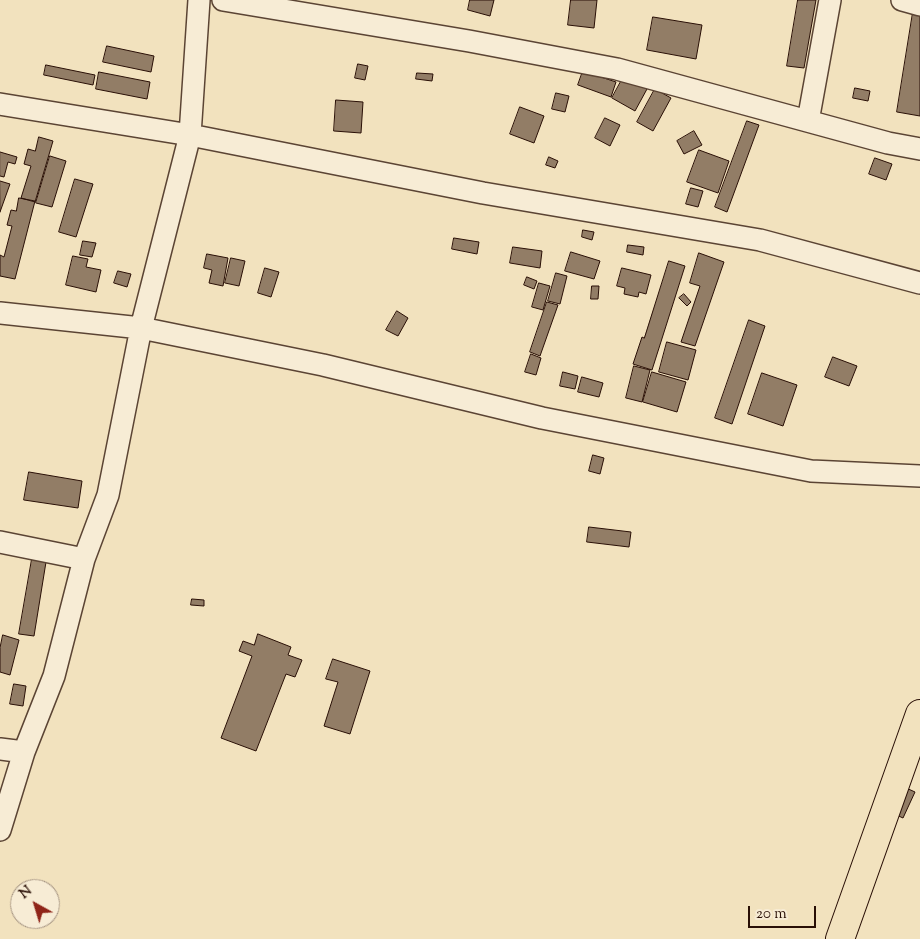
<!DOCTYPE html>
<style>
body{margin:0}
#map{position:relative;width:920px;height:939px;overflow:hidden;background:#f2e2be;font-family:"Sorts Mill Goudy",serif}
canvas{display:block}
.north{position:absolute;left:10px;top:879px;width:50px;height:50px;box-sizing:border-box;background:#f7ecd5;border:1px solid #a59482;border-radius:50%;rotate:321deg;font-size:14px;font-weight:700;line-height:20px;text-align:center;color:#290f06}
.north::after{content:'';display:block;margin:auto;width:18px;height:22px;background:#8f2418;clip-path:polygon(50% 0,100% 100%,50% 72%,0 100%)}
.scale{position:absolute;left:748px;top:906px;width:68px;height:22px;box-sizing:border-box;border:2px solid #290f06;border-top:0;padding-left:6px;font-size:15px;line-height:18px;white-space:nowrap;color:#290f06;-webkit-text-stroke:4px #f7ecd5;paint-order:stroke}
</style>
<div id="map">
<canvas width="920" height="939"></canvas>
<div class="north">N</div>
<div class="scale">20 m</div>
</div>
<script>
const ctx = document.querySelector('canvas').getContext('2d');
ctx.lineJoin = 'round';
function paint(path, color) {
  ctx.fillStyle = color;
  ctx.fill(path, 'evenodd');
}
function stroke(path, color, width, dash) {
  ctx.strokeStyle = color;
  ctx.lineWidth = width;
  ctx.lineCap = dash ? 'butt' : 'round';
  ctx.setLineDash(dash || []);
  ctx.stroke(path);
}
const building = new Path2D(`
 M470,0H494L490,16L468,10Z
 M571,0H597L594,28L568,25Z
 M798,0H816L804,68L787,66Z
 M914,6L920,7V116L897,112Z
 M653,17L702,25L696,59L647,50Z
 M107,46L154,56L151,72L103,62Z
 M358,64L368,66L365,80L355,78Z
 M46,65L95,75L93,85L44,75Z
 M583,71L616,82L611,97L578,85Z
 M99,72L150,82L147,99L96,89Z
 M417,73L433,74L432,81L416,79Z
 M624,76L647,89L635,111L612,98Z
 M855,88L870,91L868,101L853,98Z
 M655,89L671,98L653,131L637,122Z
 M556,93L569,96L565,112L552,109Z
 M336,100L363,102L361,133L334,131Z
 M520,107L544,116L534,143L510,134Z
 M605,118L620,125L610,146L595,138Z
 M747,121L759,125L727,212L715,207Z
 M694,131L702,145L684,154L677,141Z
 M39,137L53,141L35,202L21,198L31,166L24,164L28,149L35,151Z
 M699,150L729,161L718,193L687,182Z
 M0,152L17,157L15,164L8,162L4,177L0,176Z
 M50,156L66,161L52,207L36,203Z
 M549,157L558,161L555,168L546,165Z
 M875,158L892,164L886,180L869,174Z
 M75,179L93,184L76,237L59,232Z
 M0,181L10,184L0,212Z
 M691,188L703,191L698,207L686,204Z
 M19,198L35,201L15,279L0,276V255L4,257L12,226L7,225L11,210L16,211Z
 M583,230L594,232L592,240L582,237Z
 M454,238L479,242L477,254L452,249Z
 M83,241L96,243L92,257L80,255Z
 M628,245L644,247L643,255L627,252Z
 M513,247L542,251L540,268L510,263Z
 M571,252L600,261L594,279L565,271Z
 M699,253L724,262L695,346L681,342L700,286L690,283Z
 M207,254L228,258L223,286L209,283L212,270L204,268Z
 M73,256L88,259L86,267L101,270L96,292L66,285Z
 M231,258L245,261L239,286L225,283Z
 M669,261L685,266L652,370L633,364L642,337L644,338Z
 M265,268L279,272L271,297L258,293Z
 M622,268L651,275L646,294L639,292L638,297L624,294L625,288L617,286Z
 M118,271L131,274L127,287L114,283Z
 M556,273L567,276L560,304L548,301Z
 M527,277L537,281L534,289L524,285Z
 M539,283L550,286L543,310L532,307Z
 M592,286H599L598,299H591Z
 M684,294L691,302L687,306L679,298Z
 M547,302L558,305L540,356L530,352Z
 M397,311L408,318L398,336L386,330Z
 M749,320L765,326L732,424L715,418Z
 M667,342L696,350L688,380L659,372Z
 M531,354L541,358L536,375L525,372Z
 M833,357L857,366L849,386L825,377Z
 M634,366L650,370L642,402L626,398Z
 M563,372L578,376L575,389L560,386Z
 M652,372L686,382L677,412L643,402Z
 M762,373L797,385L783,426L748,414Z
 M582,377L603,383L599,397L578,392Z
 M593,455L604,458L600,474L589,471Z
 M29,472L82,481L78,508L24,500Z
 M589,527L631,532L629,547L587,542Z
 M32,559L46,562L34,636L19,634Z
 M192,599L204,600V606L191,605Z
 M258,634L291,647L288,655L302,660L295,677L286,674L256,751L221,738L252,656L239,651L243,641L254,645Z
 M3,635L19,640L10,675L0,672V648Z
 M333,659L370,671L350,734L324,726L338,682L326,679Z
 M14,684L26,686L23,706L10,704Z
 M904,787L915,792L903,818L892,813Z`);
const street = new Path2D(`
 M223,0L469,41L617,69L888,143L920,149
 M902,0L920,5
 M0,104L190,135L483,193L760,240L920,283
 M808,121L830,0
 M0,313L141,328L323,365L542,418L811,471L920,476
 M0,542L84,559
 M0,749L24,752
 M0,830L24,752L54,676L84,559L108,495L141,328L190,135L199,0`);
const highway = new Path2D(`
 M840,939L920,714`);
paint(building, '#927d66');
stroke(building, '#290f06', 1);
stroke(street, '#5b4434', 24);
stroke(highway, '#290f06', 30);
stroke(street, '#f7ecd5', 21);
stroke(highway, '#f2e2be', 28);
</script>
